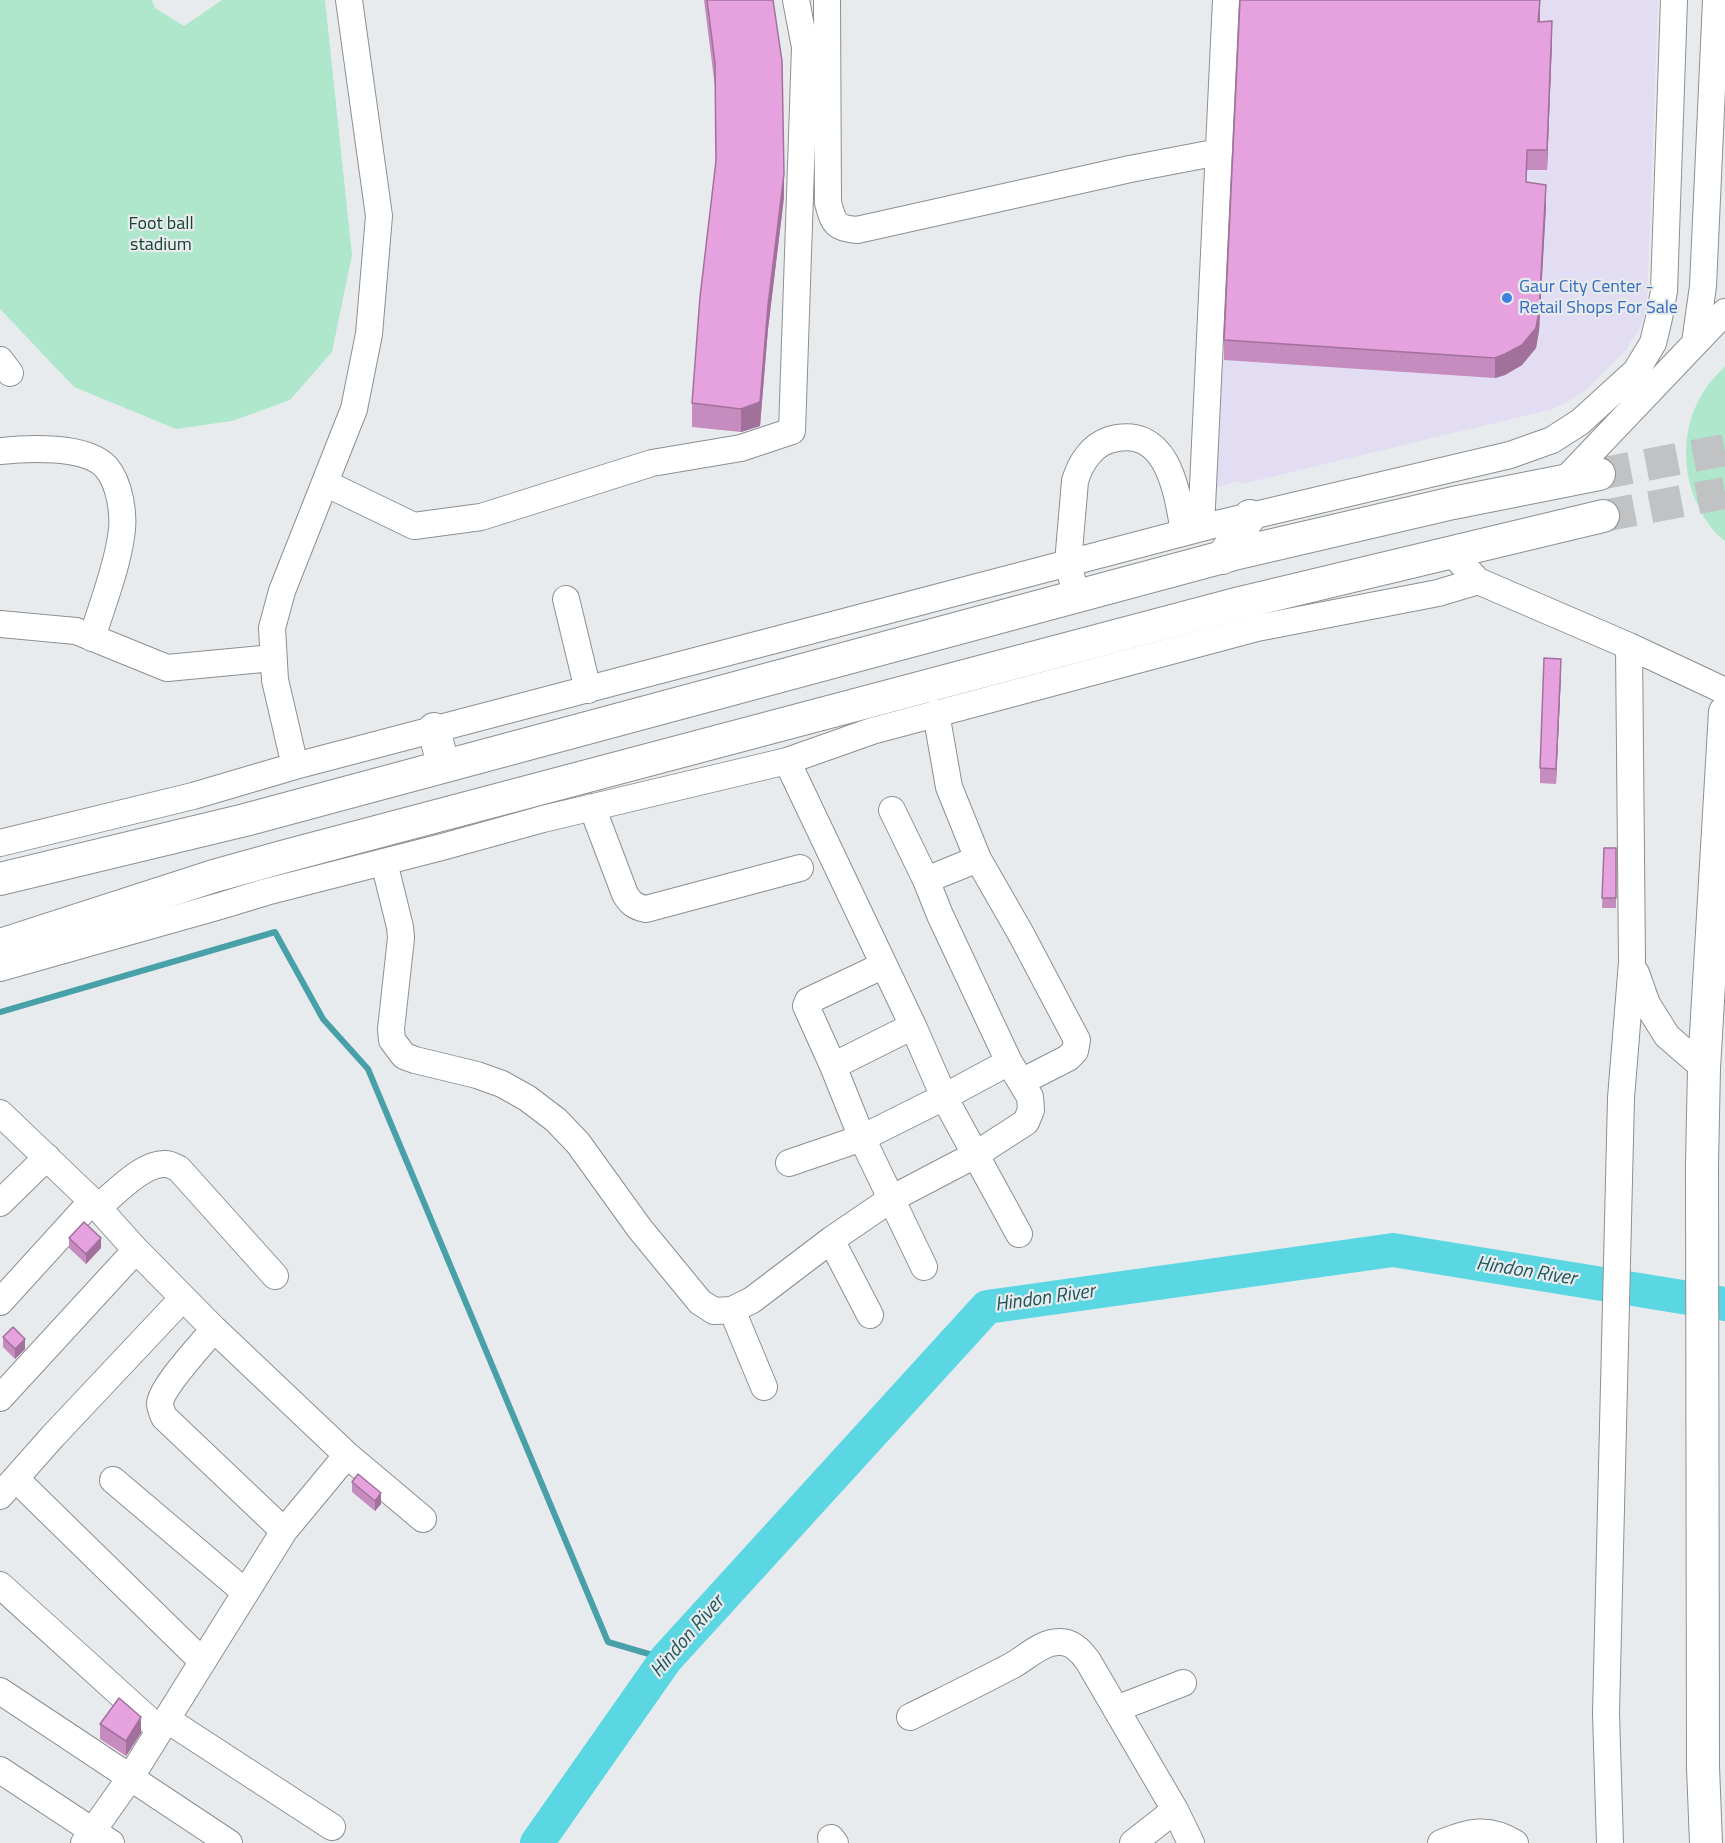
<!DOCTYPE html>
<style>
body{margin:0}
canvas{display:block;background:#e8ebed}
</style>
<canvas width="1725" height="1843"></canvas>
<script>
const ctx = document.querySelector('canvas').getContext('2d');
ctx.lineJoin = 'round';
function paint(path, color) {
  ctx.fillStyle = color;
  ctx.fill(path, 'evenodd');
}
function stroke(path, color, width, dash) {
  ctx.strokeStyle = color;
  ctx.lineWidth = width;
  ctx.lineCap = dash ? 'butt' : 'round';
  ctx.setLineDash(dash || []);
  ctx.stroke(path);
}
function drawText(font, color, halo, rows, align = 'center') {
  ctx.font = font + ' "Titillium Web",sans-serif';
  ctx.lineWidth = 4.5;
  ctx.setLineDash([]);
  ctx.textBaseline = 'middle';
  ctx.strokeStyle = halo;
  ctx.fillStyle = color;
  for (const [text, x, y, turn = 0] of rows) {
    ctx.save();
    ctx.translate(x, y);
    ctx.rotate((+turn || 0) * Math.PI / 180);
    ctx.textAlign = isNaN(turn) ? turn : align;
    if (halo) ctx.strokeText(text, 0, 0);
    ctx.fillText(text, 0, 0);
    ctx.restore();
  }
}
const commercial = new Path2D(`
 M1214,0H1658L1647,304L1641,326L1626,350L1588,388L1572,399L1553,409L1242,484L1238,481L1191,496Z`);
const green = new Path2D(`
 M0,0H152L155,8L184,26L222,0H325L352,255L332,352L290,400L232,421L176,429L74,387L0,309Z
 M1725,366V541C1711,531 1702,515 1695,499C1681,465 1683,423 1704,391C1709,382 1718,374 1725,366Z`);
const stream = new Path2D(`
 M0,1012L275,932L323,1019L368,1069L608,1642L666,1659`);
const river = new Path2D(`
 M537,1843L666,1659L987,1307L1393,1250L1725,1304`);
const majorTunnel = new Path2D(`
 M1599,474L1725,450
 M1603,516L1725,493`);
const minor = new Path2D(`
 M827,0L828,203C834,223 834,228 857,230L1130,169L1219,152
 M1695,343L1703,286L1716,0
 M0,360L10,373
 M0,451C27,448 86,445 106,467C120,483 125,516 121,537C116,571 102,605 92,638
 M1563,482L1725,312
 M325,483L414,526L481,517L652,463L741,448L792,431L805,47L796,0
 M1201,528L1226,0
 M1450,551L1478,581L1629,646L1725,691
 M1072,579L1068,563L1075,481C1080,464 1091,446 1109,440C1168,423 1177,491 1184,532
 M566,599L588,690
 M0,624L76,631L167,668L273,658
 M936,713L949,787L978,859L1021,934L1077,1040L1075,1051L1068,1058L1021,1082
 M787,761L913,1026L944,1097L1019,1234
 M295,766L275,680L272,628L282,591L354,409L369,334L379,216L349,0
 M592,807L625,894C630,903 635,907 646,909L800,868
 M0,843L193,796L295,766L1217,524L1510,455L1552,440L1580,422L1636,371L1653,343L1659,318L1664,291L1674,0
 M384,862L400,927L401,938L391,1029L392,1040L404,1056L415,1060L477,1075L502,1084L527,1098L556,1120L578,1143L640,1229L700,1302L714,1311L732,1310L752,1300L831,1240L891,1199L975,1155L1026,1122L1031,1110L1030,1097L1009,1062L940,915L926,880L892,810
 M926,880L978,859
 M884,965L808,1001L806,1006L833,1066L862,1138L924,1267
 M0,968L220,906L266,892L442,847L543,819L787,761L872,731L1257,628L1438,593L1478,581
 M1636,973L1647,1004L1667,1036L1704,1068
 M833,1066L913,1026
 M0,1113L92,1201L136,1250L214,1329L347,1455L423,1519
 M789,1163L862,1138L944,1097L1009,1062
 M0,1203L47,1157
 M98,1207C115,1194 143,1162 166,1164C170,1164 175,1167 179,1169L275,1276
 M831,1240L870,1315
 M0,1302L92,1201
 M732,1310L764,1387
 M214,1329C202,1344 162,1386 160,1403C160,1408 162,1412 164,1417L284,1531
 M0,1398L136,1250
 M16,1479L202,1661
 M113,1480L245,1592
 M0,1496L53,1436L183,1298
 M0,1585L160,1730
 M0,1691L229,1843
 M1116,1709L1183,1683
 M910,1717C944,1700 979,1683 1013,1665C1027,1657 1042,1642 1059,1642C1072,1641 1081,1651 1088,1661L1175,1810L1191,1843
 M166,1719L332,1827
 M0,1770L111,1843
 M831,1838L835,1843
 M84,1843L130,1778L284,1531L347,1455
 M1133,1843L1175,1810
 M1441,1843C1470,1832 1487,1826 1515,1843
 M1610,1843L1606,1713L1621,1098L1632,962L1629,646`);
const major = new Path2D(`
 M1222,558L1250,516
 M434,729L443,765
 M0,879L245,820L1234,554L1453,503L1599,474
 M0,945L214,876L286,856L1240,603L1603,516
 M1706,1843L1703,1767L1702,1164L1704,1068L1725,712`);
const wall = new Path2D(`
 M704,0H773L784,197L768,329L760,426L741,432L692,427V403L716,164L715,87Z
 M1540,22L1552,41L1547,170H1527L1526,183L1546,205L1539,331L1536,348L1522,365L1505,375L1495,378L1224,360V340Z
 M1561,674L1556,784L1540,783V768Z
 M1604,848H1616V908H1602Z
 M69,1238L101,1248L86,1264L69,1248Z
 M3,1337L25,1349L15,1359L3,1347Z
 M352,1482L381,1504L375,1511L352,1492Z
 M100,1724L141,1733L126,1756L100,1739Z`);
const shadedWall = new Path2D(`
 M1540,0V20L1538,42V22Z
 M1552,21V41L1547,170V150Z
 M784,174V197L768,329L760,426L741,432V409L768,305Z
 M1546,185V205L1539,331L1536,348L1522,365L1505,375L1495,378V358Z
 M1561,659V674L1556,784V769Z
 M101,1238V1248L86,1264V1254Z
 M25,1339V1349L15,1359V1349Z
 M381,1493V1504L375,1511V1501Z
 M141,1717V1733L126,1756V1741Z`);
const building = new Path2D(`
 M707,0H773L782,61L784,174L768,305L760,402L741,409L692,403L700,297L716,161L715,63Z
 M1240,0H1540L1538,22L1552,21L1547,150H1527L1526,182L1546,185L1539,311L1536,328L1522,345L1505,354L1495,358L1224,340Z
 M1544,658L1561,659L1556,769L1540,768Z
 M1604,848H1616V898H1602Z
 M84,1222L101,1238L86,1254L69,1238Z
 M13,1327L25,1339L15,1349L3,1337Z
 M358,1474L381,1493L375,1501L352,1482Z
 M119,1698L141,1717L126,1741L100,1724Z`);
const markers = [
 [1507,298,6,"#3f7fe0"]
];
const parkNames = [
 ["Foot ball",161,225],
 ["stadium",161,246]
];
const shopNames = [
 ["Gaur City Center -",1519,288],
 ["Retail Shops For Sale",1519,309]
];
const waterNames = [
 ["Hindon River",1526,1272,9],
 ["Hindon River",1045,1299,-8],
 ["Hindon River",688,1637,-49]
];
paint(commercial, '#e2ddf3');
paint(green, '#afe7cd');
stroke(stream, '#48a0a8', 6);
stroke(river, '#5ad7e3', 34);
stroke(majorTunnel, '#c0c2c4', 32, [32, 16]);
stroke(minor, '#8d8f90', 28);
stroke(major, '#8d8f90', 34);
stroke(minor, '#fff', 26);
stroke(major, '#fff', 32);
paint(wall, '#c68bbf');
paint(shadedWall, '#a1719b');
paint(building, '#e6a2de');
stroke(building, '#a1719b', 1.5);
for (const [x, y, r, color] of markers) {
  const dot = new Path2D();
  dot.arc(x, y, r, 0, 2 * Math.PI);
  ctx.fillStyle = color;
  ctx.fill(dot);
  stroke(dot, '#e8ebed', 2);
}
drawText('18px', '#174231', '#e8ebed', parkNames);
drawText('18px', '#366cbe', '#e8ebed', shopNames, 'left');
drawText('italic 20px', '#20565a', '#e8ebed', waterNames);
</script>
